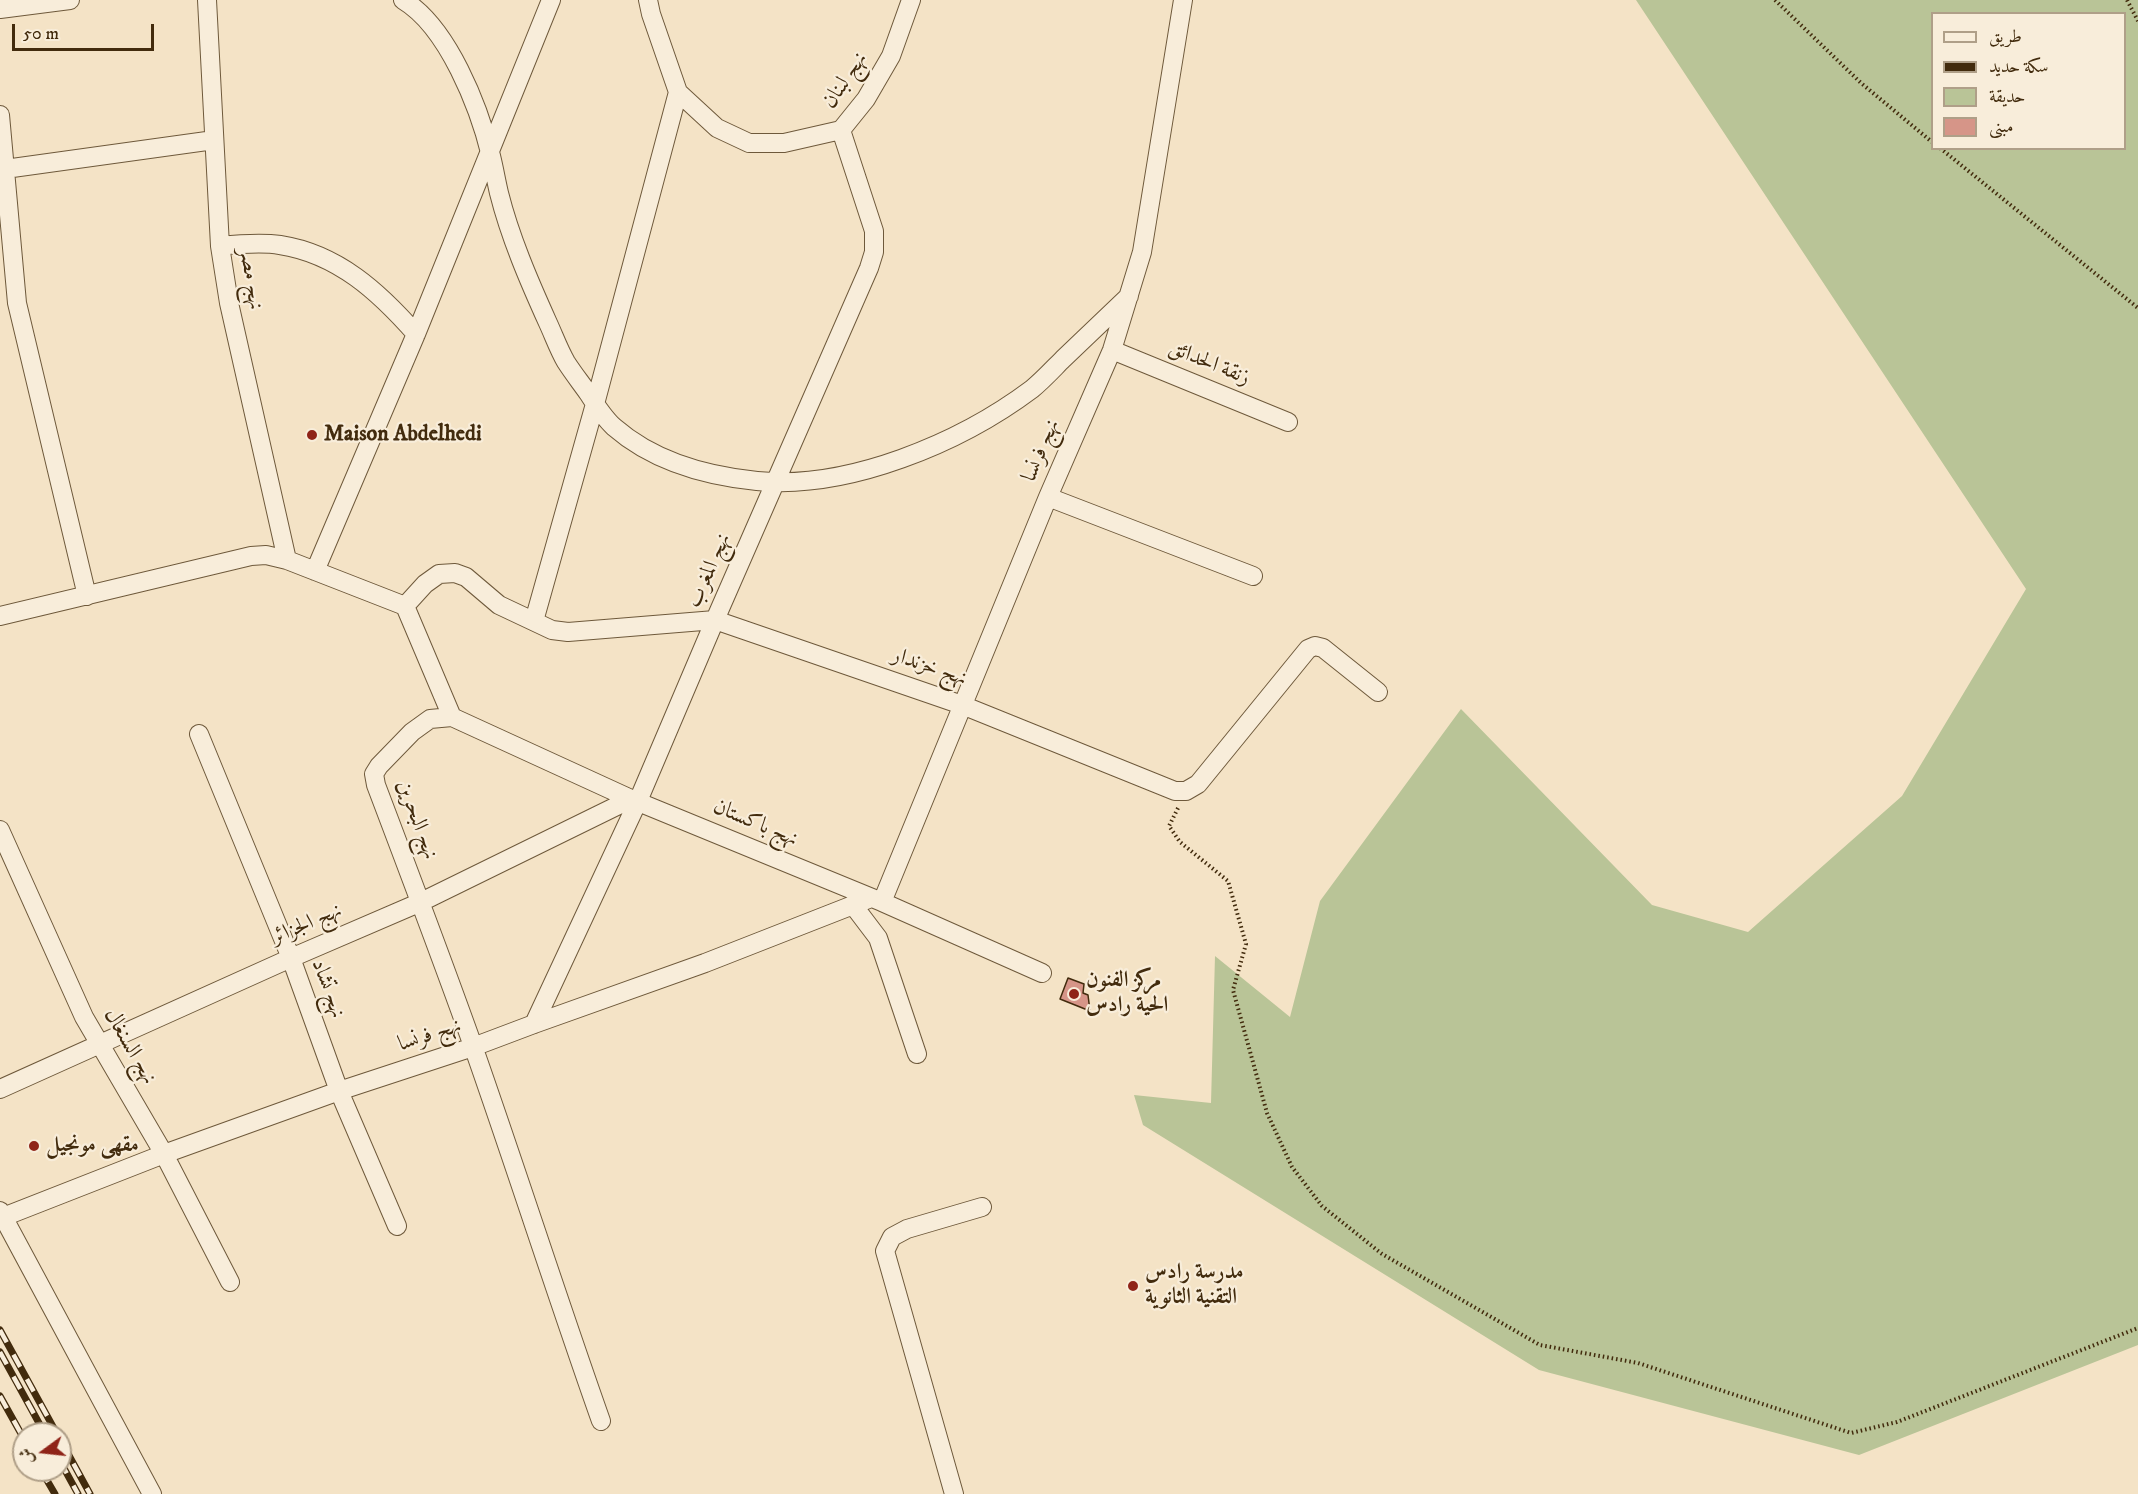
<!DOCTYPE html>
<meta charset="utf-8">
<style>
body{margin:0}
#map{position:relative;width:2138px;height:1494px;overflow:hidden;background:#f4e3c6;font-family:"IM FELL DW Pica",Amiri,serif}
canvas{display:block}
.legend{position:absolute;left:1931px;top:12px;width:195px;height:138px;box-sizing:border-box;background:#f8edda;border:2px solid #af9f88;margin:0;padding:8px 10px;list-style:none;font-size:18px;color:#422b0d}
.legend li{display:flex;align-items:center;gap:12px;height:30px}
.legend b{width:30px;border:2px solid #af9f88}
.north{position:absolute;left:12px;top:1422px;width:60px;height:60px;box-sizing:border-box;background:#f8edda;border:2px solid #af9f88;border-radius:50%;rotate:255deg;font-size:16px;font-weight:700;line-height:24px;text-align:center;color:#422b0d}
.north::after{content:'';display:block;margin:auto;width:21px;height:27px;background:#8f2418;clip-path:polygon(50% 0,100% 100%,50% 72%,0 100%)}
.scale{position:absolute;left:12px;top:24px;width:142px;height:27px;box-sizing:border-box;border:3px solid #422b0d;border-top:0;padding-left:8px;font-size:18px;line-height:21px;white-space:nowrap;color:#422b0d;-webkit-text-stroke:4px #f8edda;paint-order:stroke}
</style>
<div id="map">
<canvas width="2138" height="1494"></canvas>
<ul class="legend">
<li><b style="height:8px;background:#f8edda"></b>طريق</li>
<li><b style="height:8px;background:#422b0d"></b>سكة حديد</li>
<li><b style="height:16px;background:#b9c497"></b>حديقة</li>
<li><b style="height:16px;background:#d69588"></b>مبنى</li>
</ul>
<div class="north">ش</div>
<div class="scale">50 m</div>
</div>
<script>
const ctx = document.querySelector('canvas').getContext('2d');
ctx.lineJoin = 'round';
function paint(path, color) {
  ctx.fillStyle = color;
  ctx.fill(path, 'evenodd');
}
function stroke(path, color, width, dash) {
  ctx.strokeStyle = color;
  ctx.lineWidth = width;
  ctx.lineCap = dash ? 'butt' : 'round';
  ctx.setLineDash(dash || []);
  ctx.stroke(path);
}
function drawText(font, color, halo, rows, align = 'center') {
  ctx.font = font + ' "IM FELL DW Pica",Amiri,serif';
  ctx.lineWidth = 4.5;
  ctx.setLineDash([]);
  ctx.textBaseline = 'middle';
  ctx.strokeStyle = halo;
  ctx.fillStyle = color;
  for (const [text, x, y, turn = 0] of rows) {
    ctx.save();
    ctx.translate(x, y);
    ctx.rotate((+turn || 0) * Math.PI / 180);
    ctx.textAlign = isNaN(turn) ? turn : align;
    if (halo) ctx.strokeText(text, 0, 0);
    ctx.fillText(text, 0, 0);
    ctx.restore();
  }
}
const green = new Path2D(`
 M1636,0H2138V1345L1859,1455L1539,1370L1143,1125L1134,1095L1211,1103L1215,956L1290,1017L1320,901L1461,709L1652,905L1748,932L1902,796L2026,589ZM1932,14H2124V148H1932Z`);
const building = new Path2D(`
 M1068,978L1084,984L1083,993L1088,995L1090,1011L1060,999Z`);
const path = new Path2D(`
 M1775,0L1861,83L1932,142
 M2127,0L2138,21
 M1940,148L2138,308
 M1178,808L1169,826L1180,842L1228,881L1246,944L1233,990L1267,1113L1292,1167L1322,1206L1382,1254L1540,1345L1638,1363L1851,1433L1897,1422L2138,1328`);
const minor = new Path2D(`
 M207,0L220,246L229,303L287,560
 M403,0C448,27 479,107 491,156C494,168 496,180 499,193C510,237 529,281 548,323C554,336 559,350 566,362C573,373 581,383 588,393C595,404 604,418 614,427C653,461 707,476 757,481C848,490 960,443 1032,389C1043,380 1053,369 1063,359C1085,338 1107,317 1129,296
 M648,0L651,14L678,92L717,128L749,143H784L841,130L866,99L891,56L911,0
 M0,9L70,0
 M0,115L17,303L87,596
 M5,169L214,140
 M220,246C239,244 261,242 280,245C338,254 379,292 416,334
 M1112,350L1288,422
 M1048,497L1253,576
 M315,571L416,334L551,0
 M405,606L425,584L439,574L455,573L466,577L499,605L552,630L568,632L715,620L962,705L1175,791H1186L1198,784L1308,649L1315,646L1323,648L1378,692
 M0,616L251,556L266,555L287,560L405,606L452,717L430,719L412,732L379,766L374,774L376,785C409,872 442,959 473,1046C517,1171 557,1297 601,1421
 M534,621L595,404L678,92
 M452,717L631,799L882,902L1042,973
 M199,734L291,958L339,1091L397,1226
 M0,830L84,1017L164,1154L230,1282
 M882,902L1048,497L1112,350L1142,252L1183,0
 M853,905L878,938L917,1054
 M534,1024L638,801L715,620L869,268L874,252V231L841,130
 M0,1089L291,958L421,902L631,799
 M0,1211L152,1494
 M3,1217L164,1154L339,1091L473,1047L534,1024L705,963L871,898
 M954,1494L885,1251L892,1237L907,1229L982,1207`);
const rail = new Path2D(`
 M0,1330L57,1434
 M0,1352L45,1434
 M0,1396L24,1439
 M60,1439L90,1494
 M60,1461L78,1494
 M41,1470L55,1494`);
const markers = [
 [312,435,6,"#8f2418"],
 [1074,994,6,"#8f2418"],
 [34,1146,6,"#8f2418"],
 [1133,1286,6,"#8f2418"]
];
const streetNames = [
 ["نهج لبنان",846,81,-56],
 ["نهج مصر",250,279,81],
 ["زنقة الحدائق",1209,364,22],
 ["نهج فرنسا",1042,451,-67],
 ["نهج المغرب",710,571,-66],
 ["نهج خزندار",929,668,19],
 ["نهج البحرين",416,820,70],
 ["نهج باكستان",755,824,23],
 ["نهج الجزائر",307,925,-23],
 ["نهج تشاد",327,989,70],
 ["نهج فرنسا",430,1036,-18],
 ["نهج السنغال",129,1047,60]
];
const poiNames = [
 ["Maison Abdelhedi",324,435],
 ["مركز الفنون",1086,981],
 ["الحية رادس",1086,1006],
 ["مقهى مونجيل",46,1146],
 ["مدرسة رادس",1145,1273],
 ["التقنية الثانوية",1145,1298]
];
paint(green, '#b9c497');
paint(building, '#d69588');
stroke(building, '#422b0d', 1.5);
stroke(minor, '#6e593b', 20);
stroke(path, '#422b0d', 4, [1.5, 3]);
stroke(minor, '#f8edda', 18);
stroke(rail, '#422b0d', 7);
stroke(rail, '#f8edda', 4.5, [14]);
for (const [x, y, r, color] of markers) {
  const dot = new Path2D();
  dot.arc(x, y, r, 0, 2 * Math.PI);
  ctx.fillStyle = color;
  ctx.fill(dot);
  stroke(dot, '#f8edda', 2);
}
drawText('22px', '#422b0d', '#f8edda', streetNames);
drawText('bold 22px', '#422b0d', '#f8edda', poiNames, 'left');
</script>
